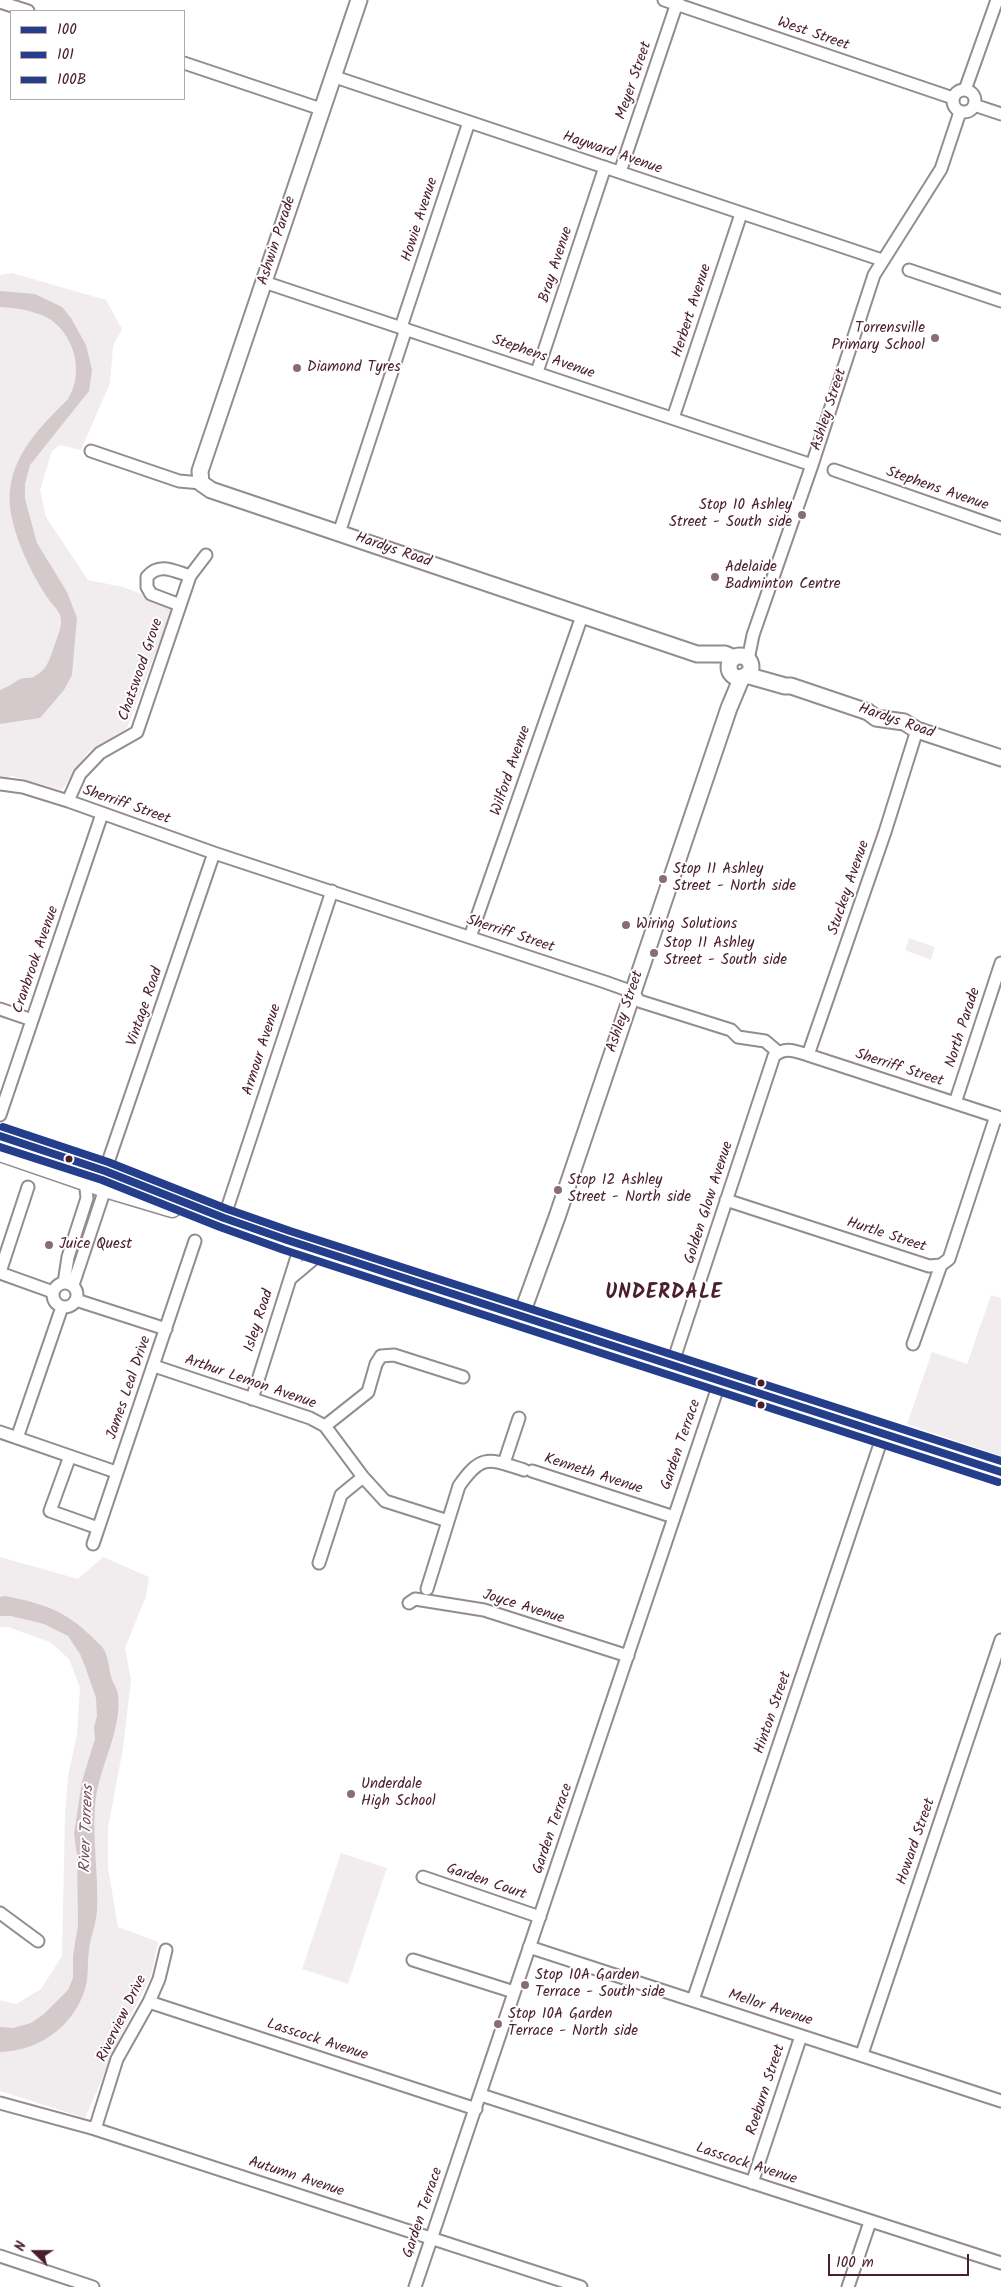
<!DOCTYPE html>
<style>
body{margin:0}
#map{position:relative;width:1001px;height:2287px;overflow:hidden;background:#fff;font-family:Kalam,sans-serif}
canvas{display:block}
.legend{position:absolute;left:10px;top:10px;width:175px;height:90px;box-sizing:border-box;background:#fff;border:1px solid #b7a5aa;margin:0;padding:6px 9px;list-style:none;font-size:15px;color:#4a1f2b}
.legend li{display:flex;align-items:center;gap:10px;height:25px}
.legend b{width:25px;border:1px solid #b7a5aa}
.north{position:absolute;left:10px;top:2227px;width:50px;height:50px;-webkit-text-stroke:4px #fff;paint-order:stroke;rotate:292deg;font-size:14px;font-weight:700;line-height:20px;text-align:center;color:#4a1f2b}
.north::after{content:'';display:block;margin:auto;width:18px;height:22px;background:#4a1f2b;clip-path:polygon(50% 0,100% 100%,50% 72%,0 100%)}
.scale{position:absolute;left:828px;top:2254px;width:141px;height:22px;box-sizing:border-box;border:2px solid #4a1f2b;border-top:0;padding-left:6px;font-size:15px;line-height:18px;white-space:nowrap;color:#4a1f2b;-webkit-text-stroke:4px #fff;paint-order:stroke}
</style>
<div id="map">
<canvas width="1001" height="2287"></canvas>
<ul class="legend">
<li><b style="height:6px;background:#243e8c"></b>100</li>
<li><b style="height:6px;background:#243e8c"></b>101</li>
<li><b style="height:6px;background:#243e8c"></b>100B</li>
</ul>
<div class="north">N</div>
<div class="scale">100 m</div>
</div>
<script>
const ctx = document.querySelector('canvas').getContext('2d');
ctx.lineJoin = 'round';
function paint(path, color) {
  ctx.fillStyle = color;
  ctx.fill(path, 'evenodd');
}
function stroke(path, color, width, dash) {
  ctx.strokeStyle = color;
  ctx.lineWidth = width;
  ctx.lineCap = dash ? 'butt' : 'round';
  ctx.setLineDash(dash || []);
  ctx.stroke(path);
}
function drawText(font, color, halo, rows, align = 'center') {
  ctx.font = font + ' Kalam,sans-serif';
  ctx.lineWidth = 4;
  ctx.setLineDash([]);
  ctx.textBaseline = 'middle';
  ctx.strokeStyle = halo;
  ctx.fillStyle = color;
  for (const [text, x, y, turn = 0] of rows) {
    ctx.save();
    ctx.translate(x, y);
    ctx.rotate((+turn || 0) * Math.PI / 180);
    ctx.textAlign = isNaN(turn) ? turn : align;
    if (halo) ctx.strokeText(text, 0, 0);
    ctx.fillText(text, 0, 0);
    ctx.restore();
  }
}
const green = new Path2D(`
 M12,273L106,300L122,329L113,346L110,383L81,450L60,445L52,451L40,490L46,517L88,580L123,587L173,606L127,728L88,752L62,790L12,776L0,779V275Z
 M909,938L935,947L931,960L905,950Z
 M991,1295L1001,1298V1456L907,1424L932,1352L967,1364Z
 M0,1557L78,1579L103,1557L149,1577L146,1596L125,1648L131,1680L123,1748L108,1828V1868L118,1927L158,1942L151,1976L125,2027L85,2118L0,2091V2000L16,2004L41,1989L62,1956L65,1814L68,1776L77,1734L80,1688L69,1659L50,1642L8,1627H0Z
 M341,1853L387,1868L348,1984L302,1969Z`);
const water = new Path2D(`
 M0,291L35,294L62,307L71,318L86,345L92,370L89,391L30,465L25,484V499L37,543L67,592L77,618L72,675L64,690L40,718L0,724V690C8,687 13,683 20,679C25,677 31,679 35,676C49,669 51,654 56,641C58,636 62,625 61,619C60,610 51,604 47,597C29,570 6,522 10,490C14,452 43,424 68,399C85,372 74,332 46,317C31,310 16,308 0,307Z
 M5,1596C41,1603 65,1610 92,1637C95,1640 100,1644 103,1648C108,1656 109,1667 111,1677C113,1683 117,1688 118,1694C122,1730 101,1763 96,1797C91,1835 99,1873 97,1911C96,1925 90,1938 89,1951C87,1964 89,1976 85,1989C74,2026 39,2051 0,2052V2027L13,2028L31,2023L44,2014L68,1990L73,1978V1956L78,1925L77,1855L74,1834L82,1781L95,1739L94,1727L97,1716L96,1698L85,1666L80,1654L68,1636L44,1624L11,1616H0V1597Z`);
const street = new Path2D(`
 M664,0L953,98
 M0,2L28,11
 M184,63L321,109
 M332,76L882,260
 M953 101a11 11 0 1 1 22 0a11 11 0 1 1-22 0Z
 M965,90L997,0
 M974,105L1001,114
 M620,172L678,0
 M909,270L1001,301
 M264,282L812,465
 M401,327L469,122
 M537,372L605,167
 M673,418L741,214
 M91,451L179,481L201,483
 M834,470L1001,528
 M339,533L406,329
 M180,605L151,594L147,587V577C159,562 174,571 190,576
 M748,660L753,635L812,465L874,275L941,169L960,112
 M0,784L23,787L68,801L214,853L605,982L633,992L639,1001L731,1030L738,1037L765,1041L778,1052
 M68,801L80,774L100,753L137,732L190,576L206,555
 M470,937L582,616
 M0,1009L32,1020
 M808,1055L885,832L917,730
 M955,1103L1001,963
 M0,1115L102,814
 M105,1171L214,853
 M726,1200L929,1266L941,1265L949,1259L996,1116
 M224,1218L332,891
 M0,1272L28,1187
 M0,1273L53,1292
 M291,1278L323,1251
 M53 1295a12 12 0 1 1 24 0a12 12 0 1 1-24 0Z
 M64,1283L68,1257L87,1198L85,1180
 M73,1285L107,1183
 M76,1300L166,1329
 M913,1344L941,1265
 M672,1365L774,1056C785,1046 795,1051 808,1055L1001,1118
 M154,1366L310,1418L325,1426L363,1477L385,1501L448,1521
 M252,1399L301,1244
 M325,1426L368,1392L376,1364L381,1356L394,1355L463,1377
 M0,1432L116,1472
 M17,1438L62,1307
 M70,1456L50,1511L98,1528
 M504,1463L519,1418
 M532,1471L674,1517
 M93,1544L195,1241
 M319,1563L341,1495L363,1477
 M427,1589L459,1486C482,1453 489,1459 524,1470
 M409,1603L415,1599L484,1610L628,1656
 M423,1877L540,1917
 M0,1913L38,1941
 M529,1947L1001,2101
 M413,1960L514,1992
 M693,2000L883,1435
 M149,2002L476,2109
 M862,2054L1001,1640
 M481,2095L1001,2263
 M0,2103L95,2129L581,2287
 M95,2129L117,2059L149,2002L159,1979L166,1950
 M752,2183L801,2036
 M0,2256L93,2287
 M415,2287L720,1381
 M848,2287L870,2222`);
const secondary = new Path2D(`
 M359,0L200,471L201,483L211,490L697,654H725L734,658
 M729 667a11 11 0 1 1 22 0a11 11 0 1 1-22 0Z
 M746,675L785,686H791L868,712L876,718L904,722L917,730L1001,758
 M521,1316L557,1217L729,708L742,677`);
const primary = new Path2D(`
 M0,1136L105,1171L224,1218L287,1240L1001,1472
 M0,1152L105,1188L172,1208`);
const bus1 = new Path2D(`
 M0,1136L105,1171L224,1218L287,1240L1001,1472`);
const bus2 = new Path2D(`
 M0,1147L102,1180L220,1227L284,1250L998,1482`);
const bus3 = new Path2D(`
 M3,1127L108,1162L227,1209L290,1231L1001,1461`);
const markers = [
 [935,338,5,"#896d75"],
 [297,368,5,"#896d75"],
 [802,515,5,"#896d75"],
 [715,577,5,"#896d75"],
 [663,879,5,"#896d75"],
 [626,925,5,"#896d75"],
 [654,953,5,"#896d75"],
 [69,1159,4.5,"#4a1f2b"],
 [558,1190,5,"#896d75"],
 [49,1245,5,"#896d75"],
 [761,1383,4.5,"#4a1f2b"],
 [761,1405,4.5,"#4a1f2b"],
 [351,1794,5,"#896d75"],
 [525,1985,5,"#896d75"],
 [498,2024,5,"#896d75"]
];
const streetNames = [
 ["West Street",813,35,19],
 ["Meyer Street",635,81,-71],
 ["Hayward Avenue",612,154,19],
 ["Howie Avenue",421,220,-72],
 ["Ashwin Parade",278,241,-72],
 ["Bray Avenue",557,265,-72],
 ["Herbert Avenue",693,311,-72],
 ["Stephens Avenue",543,358,19],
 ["Ashley Street",830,410,-72],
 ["Stephens Avenue",937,490,19],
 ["Hardys Road",393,551,19],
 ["Chatswood Grove",142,670,-71],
 ["Hardys Road",896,722,19],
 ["Wilford Avenue",512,771,-71],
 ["Sherriff Street",126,806,19],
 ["Stuckey Avenue",850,888,-71],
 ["Sherriff Street",510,935,18],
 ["Cranbrook Avenue",37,960,-71],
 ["Vintage Road",146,1007,-71],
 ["Ashley Street",626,1012,-71],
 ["North Parade",964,1028,-72],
 ["Armour Avenue",263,1050,-72],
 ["Sherriff Street",899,1069,18],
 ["Golden Glow Avenue",710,1203,-72],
 ["Hurtle Street",886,1236,18],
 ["Isley Road",260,1321,-72],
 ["Arthur Lemon Avenue",250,1383,19],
 ["James Leal Drive",130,1388,-71],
 ["Garden Terrace",682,1445,-71],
 ["Kenneth Avenue",593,1475,18],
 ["Joyce Avenue",523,1608,17],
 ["Hinton Street",774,1713,-71],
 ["Garden Terrace",554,1829,-71],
 ["Howard Street",917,1842,-71],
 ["Garden Court",486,1883,19],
 ["Mellor Avenue",770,2009,18],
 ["Riverview Drive",123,2019,-64],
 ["Lasscock Avenue",317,2041,18],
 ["Roeburn Street",767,2090,-72],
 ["Lasscock Avenue",746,2165,18],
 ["Autumn Avenue",296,2178,18],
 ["Garden Terrace",424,2213,-71]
];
const poiNames = [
 ["Torrensville",925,329,"right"],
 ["Primary School",925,346,"right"],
 ["Diamond Tyres",307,368],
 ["Stop 10 Ashley",792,506,"right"],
 ["Street - South side",792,523,"right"],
 ["Adelaide",725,568],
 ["Badminton Centre",725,585],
 ["Stop 11 Ashley",673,870],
 ["Street - North side",673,887],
 ["Wiring Solutions",636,925],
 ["Stop 11 Ashley",664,944],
 ["Street - South side",664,961],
 ["Stop 12 Ashley",568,1181],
 ["Street - North side",568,1198],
 ["Juice Quest",59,1245],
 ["Underdale",361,1785],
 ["High School",361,1802],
 ["Stop 10A Garden",535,1976],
 ["Terrace - South side",535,1993],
 ["Stop 10A Garden",508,2015],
 ["Terrace - North side",508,2032]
];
const waterNames = [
 ["River Torrens",88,1829,-88]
];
const districtNames = [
 ["UNDERDALE",664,1295]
];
paint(green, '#f1edee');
paint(water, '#d4cacc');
stroke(street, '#948c8e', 15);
stroke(secondary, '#948c8e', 19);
stroke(primary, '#948c8e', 21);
stroke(street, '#fff', 11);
stroke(secondary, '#fff', 15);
stroke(primary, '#fff', 18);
stroke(bus1, '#243e8c', 8);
stroke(bus2, '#243e8c', 8);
stroke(bus3, '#243e8c', 8);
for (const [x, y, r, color] of markers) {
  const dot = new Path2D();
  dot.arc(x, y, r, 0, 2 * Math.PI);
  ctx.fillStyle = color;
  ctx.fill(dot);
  stroke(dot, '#fff', 2);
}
drawText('15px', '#4a1f2b', '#fff', streetNames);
drawText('15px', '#4a1f2b', '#fff', poiNames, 'left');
drawText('italic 16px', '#74535c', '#fff', waterNames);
ctx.letterSpacing = '1px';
drawText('bold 20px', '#4a1f2b', '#fff', districtNames);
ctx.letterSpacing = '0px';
</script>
